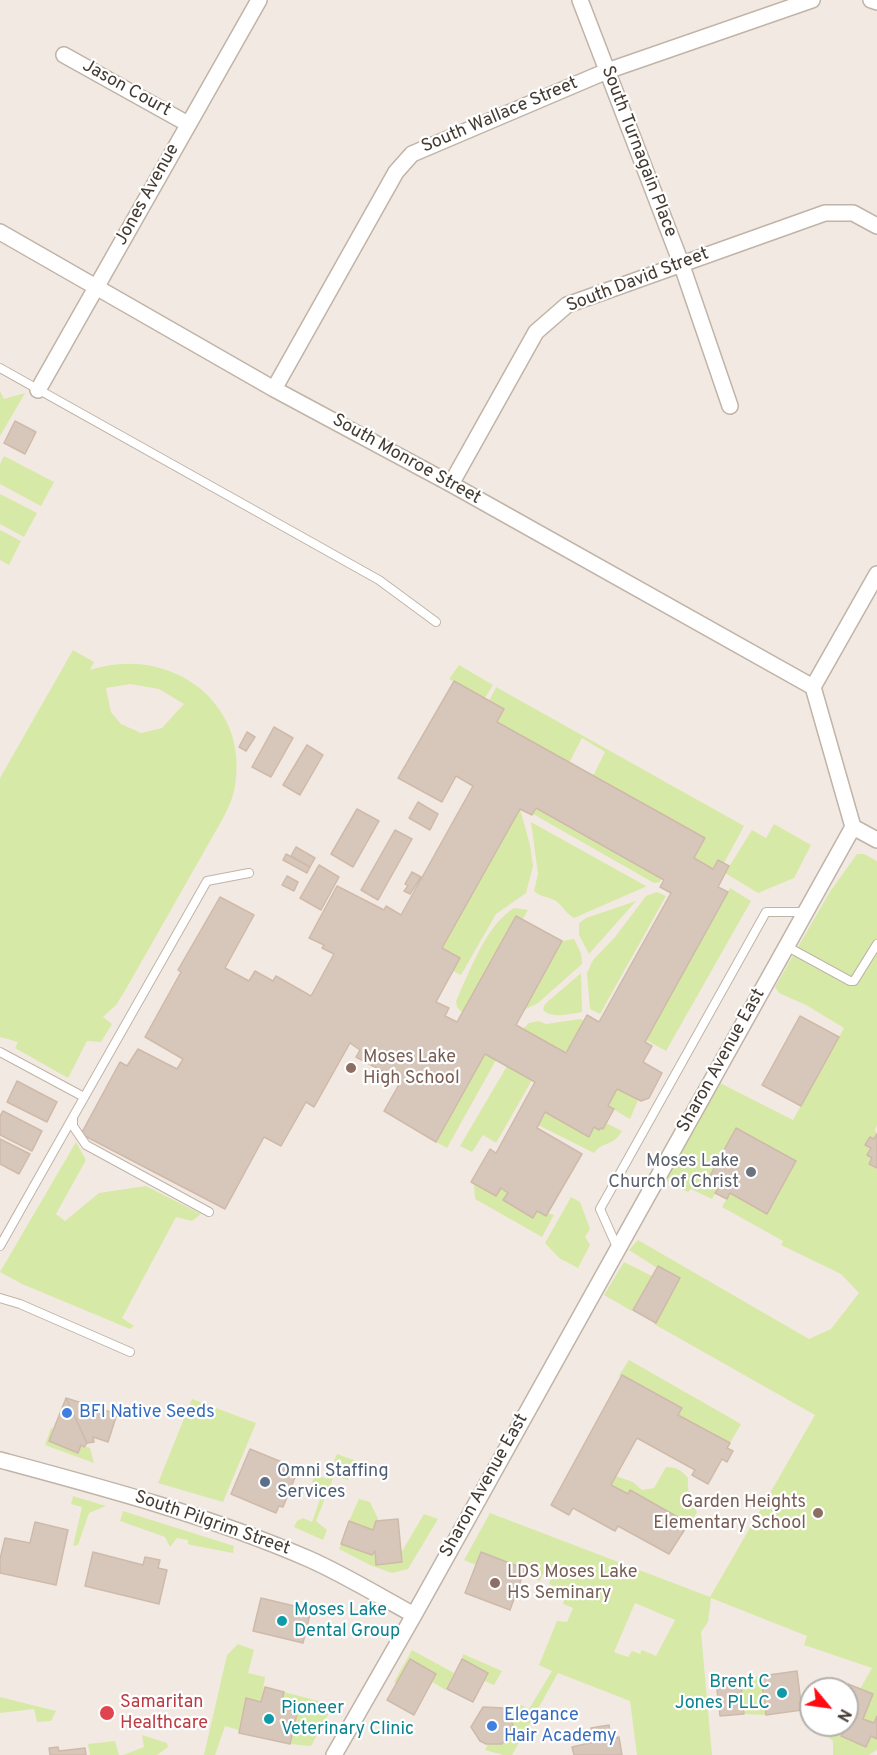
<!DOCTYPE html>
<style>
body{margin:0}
#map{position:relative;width:877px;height:1755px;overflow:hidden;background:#f2eae2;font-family:Overpass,sans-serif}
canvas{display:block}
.north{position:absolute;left:799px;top:1677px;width:60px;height:60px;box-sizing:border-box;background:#fff;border:2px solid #b4b0ad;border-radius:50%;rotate:119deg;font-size:16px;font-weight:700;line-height:24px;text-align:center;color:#433a32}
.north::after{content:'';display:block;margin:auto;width:21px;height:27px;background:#ff0c12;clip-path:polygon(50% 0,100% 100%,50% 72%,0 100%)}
</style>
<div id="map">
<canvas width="877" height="1755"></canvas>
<div class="north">N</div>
</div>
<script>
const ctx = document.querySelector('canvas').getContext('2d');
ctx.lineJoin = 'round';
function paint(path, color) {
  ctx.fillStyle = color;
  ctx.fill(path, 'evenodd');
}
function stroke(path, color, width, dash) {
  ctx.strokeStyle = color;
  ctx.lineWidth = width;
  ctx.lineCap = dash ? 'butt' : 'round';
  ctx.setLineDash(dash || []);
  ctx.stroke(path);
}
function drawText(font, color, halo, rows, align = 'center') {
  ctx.font = font + ' Overpass,sans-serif';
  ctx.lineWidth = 4.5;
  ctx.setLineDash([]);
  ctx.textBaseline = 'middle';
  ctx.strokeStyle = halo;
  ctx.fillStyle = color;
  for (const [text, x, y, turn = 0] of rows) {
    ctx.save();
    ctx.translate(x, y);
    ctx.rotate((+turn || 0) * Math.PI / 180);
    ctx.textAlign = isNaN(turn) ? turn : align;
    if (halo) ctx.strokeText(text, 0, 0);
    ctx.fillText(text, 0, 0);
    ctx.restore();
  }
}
const green = new Path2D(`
 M0,391L4,399L25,393L0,436Z
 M4,456L54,482L41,506L0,484V464Z
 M0,494L37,513L24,537L0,524Z
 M0,530L21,541L9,565L0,560Z
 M73,650L94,662L90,670C168,644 250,701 235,786C233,798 228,809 222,820L126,989L116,1005L103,1017L112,1024L101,1042L87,1041L68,1078L15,1048L18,1042L0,1037V778ZM130,684L159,689L184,704L162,728L141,733L121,724L111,712L106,688Z
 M459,665L493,685L485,698L449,679Z
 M496,687L744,826L724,863L718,860L713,869L694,858L593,776L605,752L582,738L569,763L497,722L489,701Z
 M536,808L662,878L660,882L654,883L533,814Z
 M520,809L530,845L533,866L526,893L496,914L461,975L453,971L460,958L442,948Z
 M531,822L646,886L645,887L574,918C566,914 563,906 556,901C548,896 541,898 534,891L538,874Z
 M774,824L811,845L794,878L758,893L725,873L752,830L766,838Z
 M857,854H864L877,861V1125L875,1130L877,1134L874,1139L866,1145L871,1148L872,1158L868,1164L877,1169V1716L874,1723L863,1719L873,1694L860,1689L872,1668L804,1645L807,1636L711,1598L708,1622L701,1632L712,1755H637L630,1701L558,1673L512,1755H503L485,1750L488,1744H502L513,1725L504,1708L516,1711L521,1705L529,1709L552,1671L539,1665L557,1621L567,1622L573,1608L563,1604L566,1593L549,1584L551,1577L543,1574L540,1581L523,1574L525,1569L481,1553L476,1565L464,1560L490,1513L710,1597L815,1415L654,1324L680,1278L658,1266L657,1268L629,1250L638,1240L809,1339L831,1329L859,1293L841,1274L781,1245L783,1241L722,1207L730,1193L767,1214L796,1161L736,1128L706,1182L718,1189L712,1199L691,1189L688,1192L665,1180L720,1083L793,1120L844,1028L806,1005L779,993L775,987L829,893ZM635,1603L675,1620L656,1656L642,1650L640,1654L632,1651L628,1657L614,1652Z
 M730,888L751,901L666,1051L646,1040Z
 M657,892L666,896L600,1014L590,1009L587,973L593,960L615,937L646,896Z
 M636,901L589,954L579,935V923L586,918Z
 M514,908L528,910L523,919L516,916L463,1013L457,1007L456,1001C470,971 486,925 514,908Z
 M574,939L581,953L582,964L538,1003L524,1010L562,941Z
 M581,973L582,1012C569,1014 553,1019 543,1010L545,1004Z
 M580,1019L584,1020L566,1053L523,1029L529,1023L538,1021L546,1024Z
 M485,1054L496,1060L447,1148L436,1142Z
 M507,1066L532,1080L496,1143L483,1135L472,1152L460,1146Z
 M617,1089L638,1100L630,1119L608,1106Z
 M545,1112L589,1137L594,1127L606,1123L622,1131C612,1148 604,1140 594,1153L538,1125Z
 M76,1142L86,1160L56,1214L65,1221L99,1193L146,1186L201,1214L192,1221L176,1217L122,1318L134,1326L130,1329L22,1284L0,1272Z
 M474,1184L496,1196L501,1188L508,1193L504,1200L533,1218L537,1211L546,1216L548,1213L554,1215L542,1237L475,1199Z
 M571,1197L580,1202L590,1229L585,1237L590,1245L578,1268L559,1258L545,1243Z
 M624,1262L652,1276L632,1311L604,1295Z
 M629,1360L741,1424L730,1443L678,1415L682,1407L622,1375L618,1377Z
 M192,1399L256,1423L223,1502L158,1483Z
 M51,1428L54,1429L49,1441L78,1453L81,1445L90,1448L94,1463L45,1445Z
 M337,1454L356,1461L348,1480L334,1476L316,1521L327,1530L323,1540L294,1527L297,1521L303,1518L312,1522L324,1488L312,1482L315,1474L327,1479Z
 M666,1467C675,1467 682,1470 688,1478C687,1491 690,1501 697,1512L689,1527L682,1523L683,1519L631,1491L628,1494L611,1485L616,1476L633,1482L642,1490L654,1488Z
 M73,1496L106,1506L89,1513L78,1545L73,1546L82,1507L71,1504Z
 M359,1499L370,1502L379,1521L376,1522L373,1530L349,1521Z
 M123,1511L234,1546L233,1553L191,1545L188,1544V1540L177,1538L170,1547L165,1537L120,1521Z
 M424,1514L438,1519L408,1569L392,1573L370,1565L339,1549L341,1544L371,1555L375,1551L377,1565L402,1562L401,1553Z
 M238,1644L254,1650L248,1673L265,1677L261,1702L246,1698L239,1730L225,1726L215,1755H204L227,1655Z
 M412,1650L454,1673L446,1690L432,1682L436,1674L410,1659L397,1683L394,1682Z
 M463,1654L502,1671L494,1685L484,1681L488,1672L462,1659Z
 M761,1676L766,1715L744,1714L740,1678Z
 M284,1692L333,1705L311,1746L290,1744L298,1709L281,1705Z
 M0,1697L56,1711L51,1721L37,1722L34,1709L0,1713Z
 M819,1725H845L841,1737L866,1747L871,1736L877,1739V1750L869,1755H833V1741L820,1731Z
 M142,1735L167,1743L168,1747L157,1755H123L144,1747Z
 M115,1741L119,1755H90L88,1744Z`);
const building = new Path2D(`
 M15,421L36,432L25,454L4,443Z
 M454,681L504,709L497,722L705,838L694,858L713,869L718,860L729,866L718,887L728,892L645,1042L652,1046L643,1062L662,1073L649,1098L641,1101L617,1089L608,1106L614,1109L603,1129L601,1128L599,1130L594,1127L589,1137L545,1112L537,1128L582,1154L546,1216L537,1211L533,1218L503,1200L508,1193L501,1188L496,1196L471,1182L490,1149L496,1153L535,1082L485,1054L436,1142L384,1111L401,1081L356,1057L360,1050L350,1043L314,1107L306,1102L281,1146L264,1137L225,1209L81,1134L120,1062L127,1066L138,1049L177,1069L183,1059L145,1037L181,972L178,970L220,897L254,915L225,968L249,981L255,971L273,981L276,976L311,996L334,954L322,948L324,945L309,938L337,886L384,910L386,906L401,915L473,786L456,776L442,802L398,778ZM536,808L664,880L660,887L671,893L599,1022L587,1015L566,1053L516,1025L562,941L516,916L457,1022L445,1016L449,1008L436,1002L460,958L442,948L520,809L532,815Z
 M274,727L293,738L271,777L252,767Z
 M247,732L255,737L246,751L239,747Z
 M307,745L323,755L300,795L283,785Z
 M418,802L438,814L430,830L409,818Z
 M357,809L379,821L353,867L331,854Z
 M395,830L412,839L378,900L361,890Z
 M296,847L315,858L310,867L291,856Z
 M286,854L310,867L307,873L283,860Z
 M319,865L339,877L321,910L300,898Z
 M412,872L421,877L410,894L404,891L408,886L405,884Z
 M287,876L298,882L294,891L282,885Z
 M800,1016L839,1037L801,1106L762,1085Z
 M17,1081L57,1102L47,1122L7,1102Z
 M3,1111L42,1131L32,1151L0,1135V1116Z
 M736,1128L796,1161L767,1214L730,1193L727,1199L715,1193L718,1189L706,1183Z
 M877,1134V1168L869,1164L872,1158L867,1155L871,1148L865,1145L870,1137L874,1139Z
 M0,1139L30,1154L19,1174L0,1164Z
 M658,1266L680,1278L656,1323L633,1310Z
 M622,1375L682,1408L678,1415L730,1443L727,1448L733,1451L727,1462L722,1459L708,1484L692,1475L695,1470L637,1438L611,1485L628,1494L630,1490L683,1520L682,1523L687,1526L669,1554L618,1526L615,1531L573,1508L569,1515L551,1505Z
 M66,1398L117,1414L108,1442L93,1437L94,1442L87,1443Z
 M66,1398L87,1443L84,1447L81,1445L78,1453L49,1441Z
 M250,1449L294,1467L291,1476L295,1477L291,1488L288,1487L285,1494L288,1495L283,1507L279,1506L276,1513L231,1494Z
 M398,1519L402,1562L376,1565L375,1551L372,1555L341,1544L349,1521L373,1530L376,1521Z
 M35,1522L68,1530L56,1585L0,1573V1559L5,1538L30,1543Z
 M93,1552L143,1565L145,1557L160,1560L158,1568L167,1570L159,1604L85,1586Z
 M481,1552L525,1569L510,1610L465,1593Z
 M261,1598L311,1610L303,1643L253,1631Z
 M410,1659L436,1674L414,1715L387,1700Z
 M462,1659L488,1673L473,1702L447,1689Z
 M797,1671L802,1710L766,1715L761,1676Z
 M740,1678L744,1714L720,1716L716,1681Z
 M848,1684L873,1694L863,1719L874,1723L877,1716V1739L871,1736L866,1747L841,1736L847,1725L849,1717L847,1716L846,1689Z
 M265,1687L284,1692L281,1705L298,1709L290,1744L239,1733L246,1698L261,1702Z
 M483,1707L504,1708L513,1725L502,1744H486L480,1741L471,1727Z
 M609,1725L611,1739L619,1737L622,1755H574L572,1747L594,1742L591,1728Z
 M58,1747L59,1751L85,1748L86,1755H50L49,1748Z`);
const service = new Path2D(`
 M0,368L379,580L436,622
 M786,946L850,981H854L877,944
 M0,1052L84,1097
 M209,1212L86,1145L73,1126V1117L207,881L249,873
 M0,1246L73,1117
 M617,1247L600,1209L766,912H805
 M0,1298L20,1304L130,1352`);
const minor = new Path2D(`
 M580,0L681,263L730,406
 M871,0L877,2
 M64,55L188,124
 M0,232L274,389L451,484L813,687
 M274,389L396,172L412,154L607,71L812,0
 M38,390L259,0
 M451,484L536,332L567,305L825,213H853L877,226
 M853,827L877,840
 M0,1460C104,1488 210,1516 309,1559C345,1575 379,1596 414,1615
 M334,1755L414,1615L853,827L813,687L877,574`);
const markers = [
 [351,1068,6,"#8d6e63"],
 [751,1172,6,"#6b7280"],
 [67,1413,6,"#3f7fe0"],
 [265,1482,6,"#5c6f8a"],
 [818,1513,6,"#8d6e63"],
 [495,1583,6,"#8d6e63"],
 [282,1621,6,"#0f9aa8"],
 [782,1693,6,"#0f9aa8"],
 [107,1713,8,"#e0444e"],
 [269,1719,6,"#0f9aa8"],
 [492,1726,6,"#3f7fe0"]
];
const streetNames = [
 ["Jason Court",126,89,29],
 ["South Wallace Street",500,116,-23],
 ["South Turnagain Place",638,152,69],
 ["Jones Avenue",148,195,-61],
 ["South David Street",638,281,-21],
 ["South Monroe Street",406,460,29],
 ["Sharon Avenue East",722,1061,-61],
 ["Sharon Avenue East",485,1486,-61],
 ["South Pilgrim Street",212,1524,19]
];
const educationNames = [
 ["Moses Lake",363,1058],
 ["High School",363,1079],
 ["Garden Heights",806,1503,"right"],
 ["Elementary School",806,1524,"right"],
 ["LDS Moses Lake",507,1573],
 ["HS Seminary",507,1594]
];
const worshipNames = [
 ["Moses Lake",739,1162],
 ["Church of Christ",739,1183]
];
const shopNames = [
 ["BFI Native Seeds",79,1413],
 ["Elegance",504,1716],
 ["Hair Academy",504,1737]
];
const serviceNames = [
 ["Omni Staffing",277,1472],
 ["Services",277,1493]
];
const cultureNames = [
 ["Moses Lake",294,1611],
 ["Dental Group",294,1632],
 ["Brent C",770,1683,"right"],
 ["Jones PLLC",770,1704,"right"],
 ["Pioneer",281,1709],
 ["Veterinary Clinic",281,1730]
];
const healthNames = [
 ["Samaritan",120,1703],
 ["Healthcare",120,1724]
];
paint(green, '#d7e9a7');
paint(building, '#d7c6ba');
stroke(building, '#cfbaaa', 1.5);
stroke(service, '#c0b3a7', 10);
stroke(minor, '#c0b3a7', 18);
stroke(service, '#fff', 8);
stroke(minor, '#fff', 15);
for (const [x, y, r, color] of markers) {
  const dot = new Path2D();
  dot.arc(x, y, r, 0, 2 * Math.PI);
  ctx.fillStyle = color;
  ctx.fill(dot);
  stroke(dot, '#fff', 2);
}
drawText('18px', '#433a32', '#fff', streetNames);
drawText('18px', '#785e54', '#fff', educationNames, 'left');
drawText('18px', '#5b616d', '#fff', worshipNames, 'right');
drawText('18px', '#366cbe', '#fff', shopNames, 'left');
drawText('18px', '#4e5e75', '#fff', serviceNames, 'left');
drawText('18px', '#0d838f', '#fff', cultureNames, 'left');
drawText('18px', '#be3a42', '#fff', healthNames, 'left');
</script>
